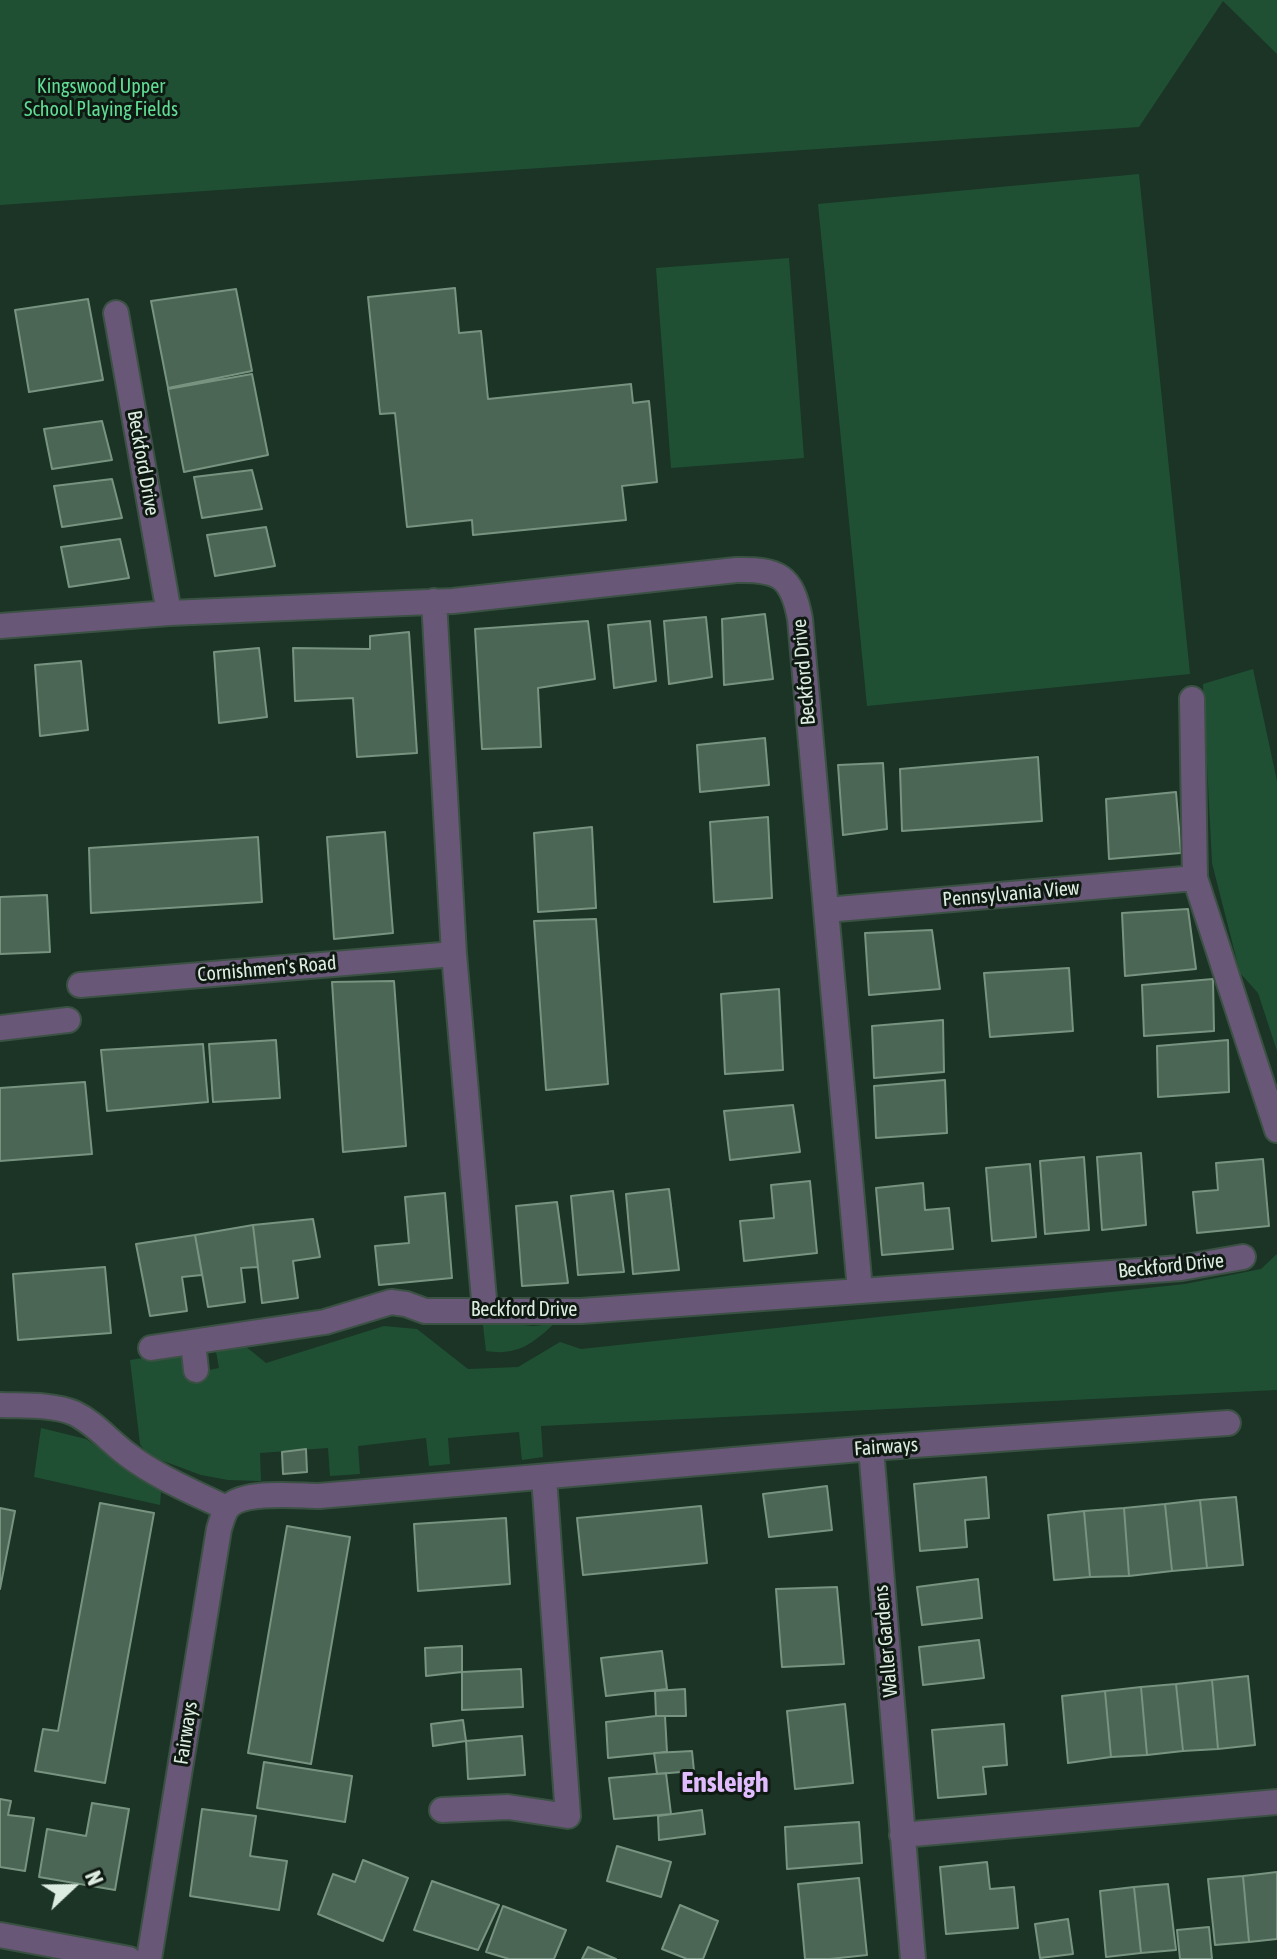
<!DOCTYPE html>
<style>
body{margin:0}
#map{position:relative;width:1277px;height:1959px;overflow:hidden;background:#1b3425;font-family:"Asap Condensed",sans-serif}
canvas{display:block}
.north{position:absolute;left:32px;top:1847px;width:80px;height:80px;-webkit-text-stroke:6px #0e1912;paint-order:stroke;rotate:68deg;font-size:22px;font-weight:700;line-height:32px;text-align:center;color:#ddece1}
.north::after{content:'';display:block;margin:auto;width:28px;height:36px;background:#ddece1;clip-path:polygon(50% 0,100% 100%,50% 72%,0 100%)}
</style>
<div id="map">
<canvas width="1277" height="1959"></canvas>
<div class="north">N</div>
</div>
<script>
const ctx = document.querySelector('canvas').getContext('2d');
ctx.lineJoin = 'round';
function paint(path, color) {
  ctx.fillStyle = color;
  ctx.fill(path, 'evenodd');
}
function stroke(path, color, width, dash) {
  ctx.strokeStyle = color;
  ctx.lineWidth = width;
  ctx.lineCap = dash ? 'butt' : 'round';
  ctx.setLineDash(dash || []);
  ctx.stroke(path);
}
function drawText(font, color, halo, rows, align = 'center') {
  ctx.font = font + ' "Asap Condensed",sans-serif';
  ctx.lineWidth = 6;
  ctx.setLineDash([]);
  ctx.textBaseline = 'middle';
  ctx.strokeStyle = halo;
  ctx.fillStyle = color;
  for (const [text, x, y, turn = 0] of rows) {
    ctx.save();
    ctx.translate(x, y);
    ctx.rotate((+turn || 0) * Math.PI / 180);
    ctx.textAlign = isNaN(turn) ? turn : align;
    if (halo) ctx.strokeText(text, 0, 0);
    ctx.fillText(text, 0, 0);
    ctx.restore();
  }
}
const green = new Path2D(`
 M0,0H1277V54L1223,1L1139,127L0,205Z
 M1139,174L1190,674L867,706L818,204Z
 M789,258L804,458L671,468L656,268Z
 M1253,669L1277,781V1051L1258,993L1240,973L1212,863L1203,684Z
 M1277,1254V1390L541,1426L543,1457L522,1460L519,1432L448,1438L450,1464L429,1466L426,1438L358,1446L360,1474L330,1476L328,1448L260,1453L261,1481L228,1480L201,1475L147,1455L140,1444L130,1360L180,1352L188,1358L190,1374L219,1368L215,1346L239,1341L266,1363L384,1326L417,1329L468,1369L518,1367L560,1342L581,1349L1185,1284L1261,1269Z
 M505,1323L533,1326L554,1324C532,1344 517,1356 486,1351L483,1325Z
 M41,1428L86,1439L116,1459L161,1492L160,1505L34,1477Z`);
const building = new Path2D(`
 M455,288L459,333L481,331L488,399L631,384L633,403L649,401L657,482L622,486L626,520L473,535L472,520L407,527L395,413L380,414L368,297Z
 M236,289L252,371L168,388L151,301Z
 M88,299L103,380L29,392L15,310Z
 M252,374L268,455L184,472L168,389Z
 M102,421L112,460L52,469L44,429Z
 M252,470L262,509L202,518L194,477Z
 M112,479L122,518L62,527L54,486Z
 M266,527L275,566L215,576L207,535Z
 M120,539L129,578L69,587L61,547Z
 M765,614L773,679L724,685L722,619Z
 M706,617L712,677L669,684L664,621Z
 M588,621L595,679L538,688L541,747L482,749L475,629Z
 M650,621L656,681L614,688L608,625Z
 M409,632L417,753L357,757L353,698L295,701L293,648L370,649V636Z
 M259,648L267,717L219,723L214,652Z
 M81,661L88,730L40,736L35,665Z
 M765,738L769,785L700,792L697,745Z
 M1038,757L1042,821L902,831L900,769Z
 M883,763L887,829L843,835L838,765Z
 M1176,792L1181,853L1109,859L1106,799Z
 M768,817L772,898L714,902L710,822Z
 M592,827L596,908L538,912L534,833Z
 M385,832L393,933L334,939L327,837Z
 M258,837L262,902L91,913L89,848Z
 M47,895L50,952L0,954V897Z
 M1188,909L1196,969L1125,976L1122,913Z
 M596,919L608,1084L546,1090L534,921Z
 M932,930L940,989L869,995L865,933Z
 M1069,968L1073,1031L990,1037L984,973Z
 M1213,979L1214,1031L1144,1036L1142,985Z
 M394,981L406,1146L343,1152L332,982Z
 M779,989L783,1070L725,1074L721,994Z
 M943,1020L944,1072L874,1078L872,1026Z
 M276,1040L280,1098L213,1102L209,1044Z
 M1228,1040L1229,1092L1158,1097L1157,1046Z
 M203,1044L208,1102L107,1111L101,1050Z
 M945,1080L947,1133L876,1138L874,1086Z
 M85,1082L92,1154L0,1161V1088Z
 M793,1105L800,1152L730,1160L724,1111Z
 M1141,1153L1146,1225L1102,1230L1097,1157Z
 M1084,1157L1089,1230L1045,1234L1040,1161Z
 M1263,1159L1269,1226L1197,1233L1193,1192L1218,1190L1216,1163Z
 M1030,1164L1036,1237L992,1241L986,1168Z
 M810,1181L817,1253L744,1261L740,1221L774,1218L771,1185Z
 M923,1183L925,1210L949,1208L953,1249L882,1255L876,1188Z
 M669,1189L679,1270L633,1274L626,1194Z
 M613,1191L624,1272L578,1275L571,1196Z
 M445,1193L452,1278L379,1285L375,1246L409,1243L405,1197Z
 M557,1202L568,1283L522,1286L516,1206Z
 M313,1219L320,1257L293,1261L298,1298L262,1303L253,1225Z
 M253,1225L258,1267L241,1268L245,1302L208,1307L195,1235Z
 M195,1235L202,1275L182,1277L187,1311L150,1316L136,1244Z
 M105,1267L111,1333L18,1340L13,1274Z
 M306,1449L307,1472L283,1474L282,1452Z
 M986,1477L989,1518L965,1520L967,1547L920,1551L914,1484Z
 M827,1486L832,1530L769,1537L763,1494Z
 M1236,1497L1243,1565L1207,1568L1200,1500Z
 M1200,1500L1207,1568L1172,1571L1165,1504Z
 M100,1503L154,1513L105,1783L35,1771L43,1729L58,1731Z
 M1165,1504L1172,1571L1129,1576L1124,1508Z
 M701,1506L707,1563L583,1575L577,1518Z
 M0,1508L15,1511L0,1589Z
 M1124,1508L1129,1576L1090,1577L1084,1511Z
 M1084,1511L1090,1577L1054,1580L1048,1515Z
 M506,1518L510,1584L418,1591L414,1524Z
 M287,1526L350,1537L311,1764L248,1753Z
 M978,1579L982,1618L922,1625L917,1587Z
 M837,1587L844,1664L782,1667L776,1589Z
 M979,1640L984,1678L923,1685L919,1647Z
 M462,1646V1672L426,1676L425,1648Z
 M662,1651L667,1689L606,1696L601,1658Z
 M521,1669L523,1707L462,1710V1672Z
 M1248,1676L1255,1745L1218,1749L1212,1680Z
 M1212,1680L1218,1749L1183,1751L1176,1684Z
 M1176,1684L1183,1751L1147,1755L1141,1687Z
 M1141,1687L1147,1755L1111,1757L1105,1691Z
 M685,1689L686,1716H656L655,1691Z
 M1105,1691L1111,1757L1068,1763L1062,1696Z
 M845,1704L853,1783L795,1789L787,1711Z
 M656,1716H665L667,1752L608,1758L606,1722Z
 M463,1720L466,1741L433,1746L431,1724Z
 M1004,1724L1007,1765L983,1767L986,1794L938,1798L932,1730Z
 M522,1736L525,1775L468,1779L466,1741Z
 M692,1751L694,1771L657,1774L654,1753Z
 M264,1762L352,1776L345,1822L257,1808Z
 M666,1773L671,1814L614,1819L609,1778Z
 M0,1799L11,1801L8,1815L34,1818L25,1871L0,1867Z
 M92,1803L129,1809L115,1890L39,1877L47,1829L86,1836Z
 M202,1809L256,1816L250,1856L287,1861L279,1910L190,1896Z
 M702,1810L705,1834L659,1840L658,1816Z
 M859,1822L862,1863L787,1869L785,1827Z
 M617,1846L671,1862L661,1897L607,1881Z
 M363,1860L408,1878L383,1941L318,1914L333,1874L355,1882Z
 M987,1862L990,1889L1014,1887L1018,1928L946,1934L940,1867Z
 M1277,1872V1939L1249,1942L1243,1876Z
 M1243,1876L1249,1942L1215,1945L1208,1879Z
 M859,1878L867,1955L830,1959H805L798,1884Z
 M432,1881L499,1905L478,1950L414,1930Z
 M1168,1884L1176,1950L1141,1953L1134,1887Z
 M1134,1887L1141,1953L1106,1957L1100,1891Z
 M680,1905L718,1921L703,1959H687L662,1949Z
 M503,1906L566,1930L554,1959H509L486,1952Z
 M1068,1919L1073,1954L1040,1958L1035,1924Z
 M1209,1927L1212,1959H1180L1177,1930Z
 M588,1947L616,1959H582Z`);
const street = new Path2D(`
 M116,313L169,613
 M434,601L454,954L485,1311
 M0,626L169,613L453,601L736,570C778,569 792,575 800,619L860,1290
 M1192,699L1195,878L1277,1130
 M826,910L1195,878
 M80,985L454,954
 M0,1028L68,1020
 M193,1342L196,1370
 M151,1348L325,1322L391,1302L406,1304L425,1311H581L1181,1268L1243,1257
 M0,1405C23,1406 52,1404 74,1413C95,1423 109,1441 128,1455C157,1477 193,1492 226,1508
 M871,1448L913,1959
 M442,1810L508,1807L568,1816L544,1477
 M902,1835L1277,1802
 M0,1935L129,1959
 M149,1959L219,1529C221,1523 223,1515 226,1510C238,1489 297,1496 319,1496L871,1448L1228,1423`);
const parkNames = [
 ["Kingswood Upper",101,87],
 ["School Playing Fields",101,110]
];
const streetNames = [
 ["Beckford Drive",143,463,80],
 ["Beckford Drive",804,672,-95],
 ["Pennsylvania View",1011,894,-5],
 ["Cornishmen's Road",267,969,-5],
 ["Beckford Drive",1171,1266,-6],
 ["Beckford Drive",524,1310],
 ["Fairways",886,1447,-4],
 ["Waller Gardens",886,1641,-95],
 ["Fairways",186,1733,-81]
];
const districtNames = [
 ["Ensleigh",725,1783]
];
paint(green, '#1f5034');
paint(building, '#4c6655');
stroke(building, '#789481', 2);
stroke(street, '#3a5143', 28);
stroke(street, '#695777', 24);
drawText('20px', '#61dd95', '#0e1912', parkNames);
drawText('20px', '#ddece1', '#0e1912', streetNames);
drawText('bold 28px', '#e0bbfe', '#0e1912', districtNames);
</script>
